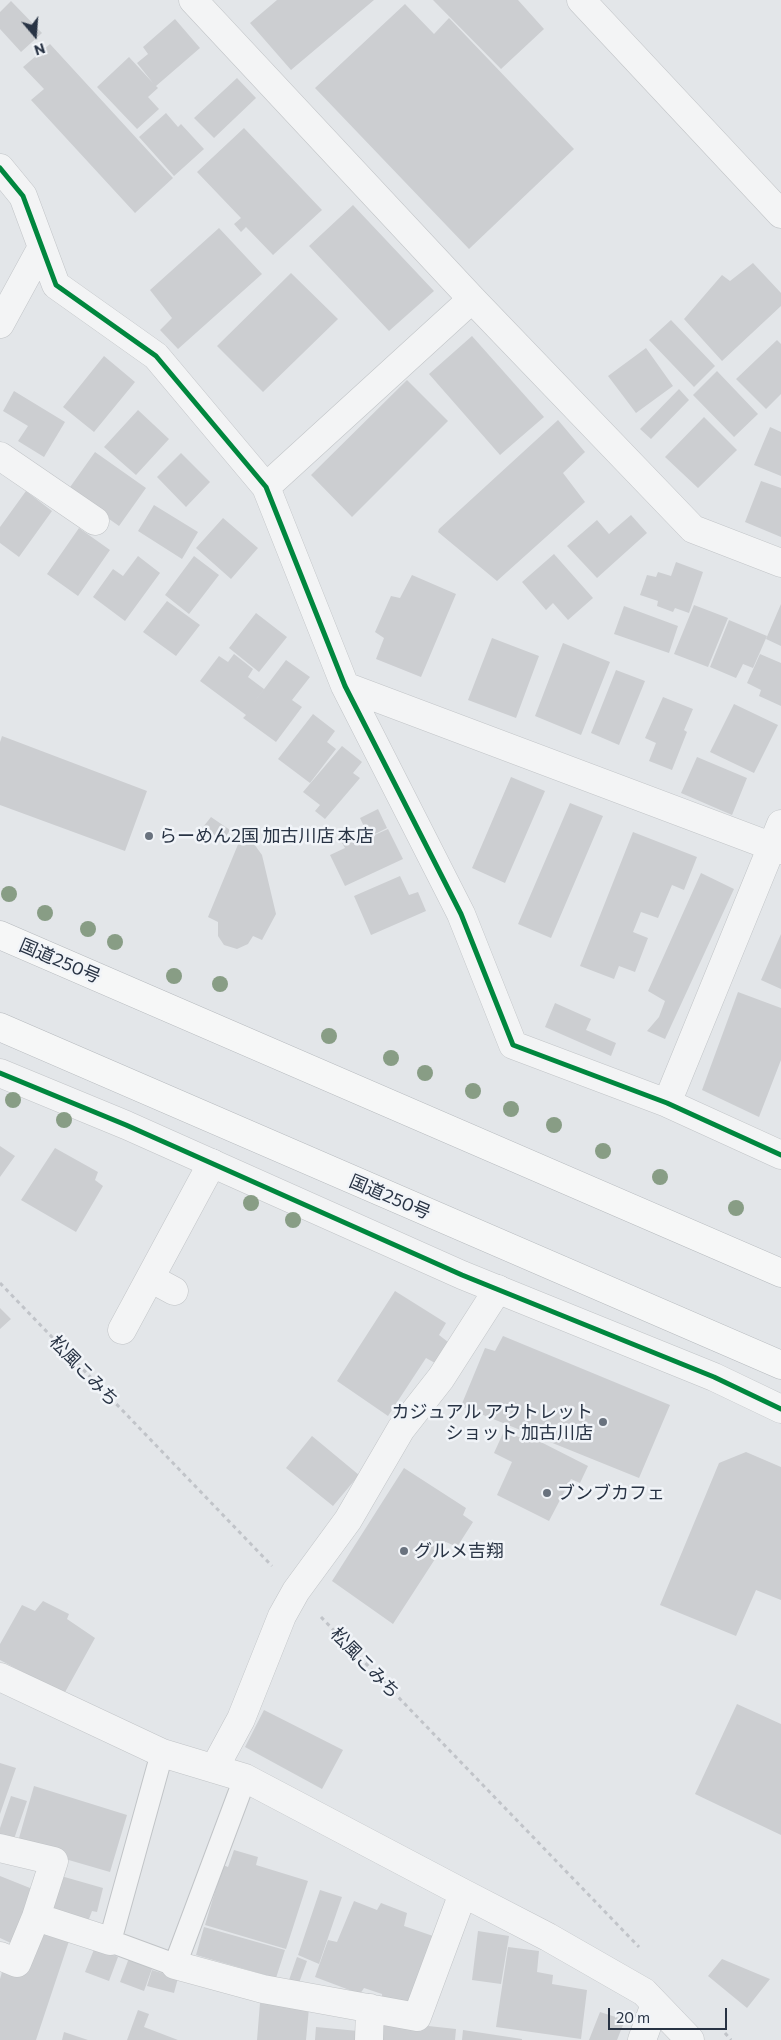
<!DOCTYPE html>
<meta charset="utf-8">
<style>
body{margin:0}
#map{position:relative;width:781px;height:2040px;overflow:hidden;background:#e3e6e9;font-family:Commissioner,sans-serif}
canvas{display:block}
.north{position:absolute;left:10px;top:10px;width:50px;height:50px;-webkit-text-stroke:4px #f1f4f8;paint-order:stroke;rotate:162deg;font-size:14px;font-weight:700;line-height:20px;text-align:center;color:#283344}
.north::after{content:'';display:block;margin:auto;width:18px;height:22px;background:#283344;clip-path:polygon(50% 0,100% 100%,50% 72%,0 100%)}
.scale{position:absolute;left:608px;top:2008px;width:119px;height:22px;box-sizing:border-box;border:2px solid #283344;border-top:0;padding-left:6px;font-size:15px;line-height:18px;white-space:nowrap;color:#283344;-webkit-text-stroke:4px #f1f4f8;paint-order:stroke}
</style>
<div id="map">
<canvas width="781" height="2040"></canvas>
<div class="north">N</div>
<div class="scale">20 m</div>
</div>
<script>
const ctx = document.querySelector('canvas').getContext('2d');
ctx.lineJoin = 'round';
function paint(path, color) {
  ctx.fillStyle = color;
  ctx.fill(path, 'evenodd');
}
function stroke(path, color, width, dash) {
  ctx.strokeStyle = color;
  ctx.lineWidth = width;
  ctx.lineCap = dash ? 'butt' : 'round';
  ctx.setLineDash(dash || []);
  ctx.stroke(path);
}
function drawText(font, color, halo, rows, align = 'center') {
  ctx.font = font + ' Commissioner,"Noto Sans JP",sans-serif';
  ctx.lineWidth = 5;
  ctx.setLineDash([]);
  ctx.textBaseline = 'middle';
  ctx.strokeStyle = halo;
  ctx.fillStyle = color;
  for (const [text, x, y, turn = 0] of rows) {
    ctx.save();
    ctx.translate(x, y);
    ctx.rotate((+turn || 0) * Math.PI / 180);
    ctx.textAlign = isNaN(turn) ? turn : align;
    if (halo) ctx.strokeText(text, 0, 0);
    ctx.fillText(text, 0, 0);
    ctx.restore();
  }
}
const building = new Path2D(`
 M277,0H374L291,70L250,23Z
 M433,0H518L544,29L501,69Z
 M11,1L42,33L21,52L0,29V12Z
 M405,4L434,34L449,18L574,149L469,249L315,88Z
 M175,19L200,48L156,86L158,88L148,97L159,109L137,129L97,87L129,57L153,83L137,63L148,54L143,47Z
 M50,44L173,178L135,213L31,100L44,89L23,67Z
 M237,78L256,98L214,138L194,118Z
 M166,113L178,127L181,124L204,149L174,176L139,137Z
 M244,128L322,210L273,255L246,227L241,232L234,224L241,218L197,172Z
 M353,205L434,291L389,331L309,246Z
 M219,228L262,274L178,349L160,330L172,318L150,290Z
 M753,263L781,293V306L722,361L684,319L722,275L730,281Z
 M291,273L338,319L263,392L217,346Z
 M671,320L715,366L694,387L649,340Z
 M472,336L544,417L500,455L429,374Z
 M777,340L781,344V394L766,409L736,379Z
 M646,348L673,386L636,413L608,376Z
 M104,356L135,382L94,432L63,407Z
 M717,371L758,414L734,437L693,395Z
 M407,380L448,421L352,517L311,475Z
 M679,389L689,400L651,439L640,429Z
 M14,391L65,422L44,457L18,441L28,426L3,411Z
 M138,410L169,439L136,475L104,447Z
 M704,417L737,450L698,488L665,457Z
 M558,420L585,452L563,473L585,502L497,581L438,532L439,529Z
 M770,427L781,432V476L754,465Z
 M95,452L146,488L119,526L68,490Z
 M181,453L210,482L186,507L157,477Z
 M761,481L781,488V537L745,522Z
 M26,491L52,511L19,557L0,543V527Z
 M154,505L198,532L182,559L138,531Z
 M631,515L647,533L597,578L567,546L597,520L609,534Z
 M223,518L258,548L231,579L196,548Z
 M79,528L110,550L78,596L47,574Z
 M554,554L593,598L568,620L553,603L546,610L522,582Z
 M138,556L160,573L125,621L93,597L113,569L123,576Z
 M194,556L219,575L189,614L165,595Z
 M676,562L703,572L689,613L675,608L673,612L657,606L658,601L640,595L647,575L656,577L658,572L671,576Z
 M412,575L456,594L421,677L376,659L384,638L375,632L391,596L400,598Z
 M167,601L200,625L176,656L143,632Z
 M781,604V646L766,639Z
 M694,605L728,618L708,667L674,654Z
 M624,606L678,626L669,653L614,634Z
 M256,613L287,637L259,672L229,648Z
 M729,620L767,636L753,668L743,664L736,678L710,667Z
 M492,638L539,656L516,718L468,700Z
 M563,643L610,662L581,735L535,716Z
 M234,654L253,669L248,677L264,689L252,705L286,660L310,677L292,700L302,707L276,742L243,718L246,715L200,681L219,656L228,662Z
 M760,654L781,663V706L759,696L761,690L747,683Z
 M616,670L645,681L619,745L591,733Z
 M663,697L693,709L684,730L687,732L672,770L649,761L656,743L645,738Z
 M734,704L778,725L754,773L710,752Z
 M313,714L335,731L327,742L336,749L310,783L278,759Z
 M2,736L147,791L125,851L0,805V742Z
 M342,746L362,762L353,773L360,778L325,819L315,811L320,805L303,792Z
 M697,757L747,778L732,815L681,793Z
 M511,777L545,791L505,883L472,868Z
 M570,803L603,816L551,938L518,924Z
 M378,809L387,828L369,837L360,818Z
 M211,817L230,830L223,841L203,827Z
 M388,829L403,859L345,886L330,855L345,848L342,843L365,832L368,838Z
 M244,830L262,855L276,914L262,940L253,936L248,944L237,949L224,945L218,936V922L208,917Z
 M633,832L697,857L684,890L672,885L658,918L641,912L633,932L648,938L635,972L619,966L614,979L580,966Z
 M701,873L734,889L665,1039L647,1031L659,1017L665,1001L648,991Z
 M400,876L409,895L418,892L426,911L371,935L354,896Z
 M781,934V989L761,980Z
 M738,992L781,1008V1060L759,1117L702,1090Z
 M555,1003L591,1019L586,1030L616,1043L611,1056L545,1027Z
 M0,1146L15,1156L0,1177Z
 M55,1148L98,1172L95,1180L103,1186L76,1232L21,1200Z
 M395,1291L446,1323L439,1335L448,1342L435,1363L426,1358L388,1416L337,1381Z
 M0,1308L11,1319L0,1329Z
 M503,1336L670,1405L639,1478L461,1406L485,1348L495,1351Z
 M504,1431L524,1439L527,1435L588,1466L580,1483L571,1479L549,1521L497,1495L512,1462L494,1453Z
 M312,1436L359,1475L333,1506L286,1468Z
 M746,1452L781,1467V1600L756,1590L736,1636L660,1605L719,1463Z
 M404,1468L466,1508L463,1515L473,1522L457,1547L446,1542L393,1624L332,1581Z
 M43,1601L69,1614L67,1619L95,1638L64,1694L0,1660V1644L22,1605L35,1611Z
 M737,1704L781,1724V1835L695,1794Z
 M264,1710L343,1750L322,1789L245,1747Z
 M0,1763L16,1768L0,1814Z
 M34,1786L127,1815L110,1872L17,1845Z
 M11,1796L27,1801L14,1839L0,1834V1828Z
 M234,1850L258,1857L256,1865L308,1881L286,1949L205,1925L223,1865L228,1867Z
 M54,1874L103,1888L97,1912L92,1911L86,1927L44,1914Z
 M0,1876L35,1890L13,1944L0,1938Z
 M320,1890L342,1897L319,1964L298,1955Z
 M354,1901L377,1910L381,1903L407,1913L404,1926L433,1936L407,2009L382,2000V1994L364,1988L360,1994L315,1977L328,1940L337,1942Z
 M38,1923L71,1935L36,2040H0V1979L4,1965Z
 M204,1927L285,1950L276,1978L196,1955Z
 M478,1931L509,1936L501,1984L472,1980Z
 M95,1947L118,1957L109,1981L85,1972Z
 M508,1947L539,1951L537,1972L553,1975L552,1984L587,1990L581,2039L496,2027Z
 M297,1957L307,1961L299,1983L289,1980Z
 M129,1958L153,1966L144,1991L120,1982Z
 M722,1959L770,1979L747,2008L708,1976Z
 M152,1970L178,1978L174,1993L147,1986Z
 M260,2003L309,2008L306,2040H257Z
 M138,2010L149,2014L144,2027L178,2040H127Z
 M600,2012L625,2020L617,2040H589Z
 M382,2021L456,2029L455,2040H380Z
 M316,2027L358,2031L364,2040H315Z
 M463,2030L522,2039V2040H462Z
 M64,2032L88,2040H62Z`);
const path = new Path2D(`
 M0,1283L272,1566
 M321,1617L639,1947
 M725,2033L731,2040`);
const service = new Path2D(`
 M162,1753L110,1941L175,1965L245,1778`);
const minor = new Path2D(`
 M193,0L472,299L693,529L781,563
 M0,168L23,196L56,285L156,356L266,487L345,686L461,914L513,1045L667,1103L781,1155
 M0,324L42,247
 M0,456L95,521
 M266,487L472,299
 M345,686L781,850
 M667,1103L781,824
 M150,1278L174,1291
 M122,1330L212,1163
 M0,1677L162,1753L245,1778L463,1893L548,1937L644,1992L690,2040
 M214,1769L241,1719L282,1616L296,1591L348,1520L401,1429L441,1378L498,1289
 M0,1848L54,1861L36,1917L17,1963L0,1956
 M36,1917L110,1941
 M175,1965L263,1989L417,2017L463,1893
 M369,2040L370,2008
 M642,2040L655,2004`);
const tertiary = new Path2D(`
 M581,0L781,214
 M0,1073L126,1125L462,1275L714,1377L781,1409`);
const trunk = new Path2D(`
 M0,935L781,1273
 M0,1027L781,1365`);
const cycleway = new Path2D(`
 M0,168L23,196L56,285L156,356L266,487L345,686L461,914L513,1045L667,1103L781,1155
 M0,1073L126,1125L462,1275L714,1377L781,1409`);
const trees = [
 [9,894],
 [45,913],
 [88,929],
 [115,942],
 [174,976],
 [220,984],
 [329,1036],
 [391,1058],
 [425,1073],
 [473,1091],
 [13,1100],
 [511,1109],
 [64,1120],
 [554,1125],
 [603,1151],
 [660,1177],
 [251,1203],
 [736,1208],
 [293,1220]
];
const markers = [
 [149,836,5,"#69727e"],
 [603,1422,5,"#69727e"],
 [547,1493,5,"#69727e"],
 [404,1551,5,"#69727e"]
];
const poiNames = [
 ["らーめん2国 加古川店 本店",159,836],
 ["カジュアル アウトレット",593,1412,"right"],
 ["ショット 加古川店",593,1433,"right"],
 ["ブンブカフェ",557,1493],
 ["グルメ吉翔",414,1551]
];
const streetNames = [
 ["国道250号",60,961,23],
 ["国道250号",390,1197,23],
 ["松風こみち",84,1371,46],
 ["松風こみち",365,1663,46]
];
paint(building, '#ccced1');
stroke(service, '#c1c4c7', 24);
stroke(minor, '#c1c4c7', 29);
stroke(tertiary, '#c1c4c7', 29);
stroke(trunk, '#b5b9bd', 29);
stroke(path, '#c1c4c9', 3, [4, 4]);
stroke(service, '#f3f4f5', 22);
stroke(minor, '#f3f4f5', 28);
stroke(tertiary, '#f3f4f5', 28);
stroke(trunk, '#f6f7f7', 28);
stroke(cycleway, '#00873e', 5);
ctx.fillStyle = '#889d85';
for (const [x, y] of trees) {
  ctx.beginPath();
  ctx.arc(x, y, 8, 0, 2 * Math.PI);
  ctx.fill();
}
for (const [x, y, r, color] of markers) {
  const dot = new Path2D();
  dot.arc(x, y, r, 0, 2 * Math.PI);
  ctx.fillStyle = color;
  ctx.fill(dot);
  stroke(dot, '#f1f4f8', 2);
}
drawText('18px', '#283344', '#f1f4f8', poiNames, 'left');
drawText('18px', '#283344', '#f1f4f8', streetNames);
</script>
